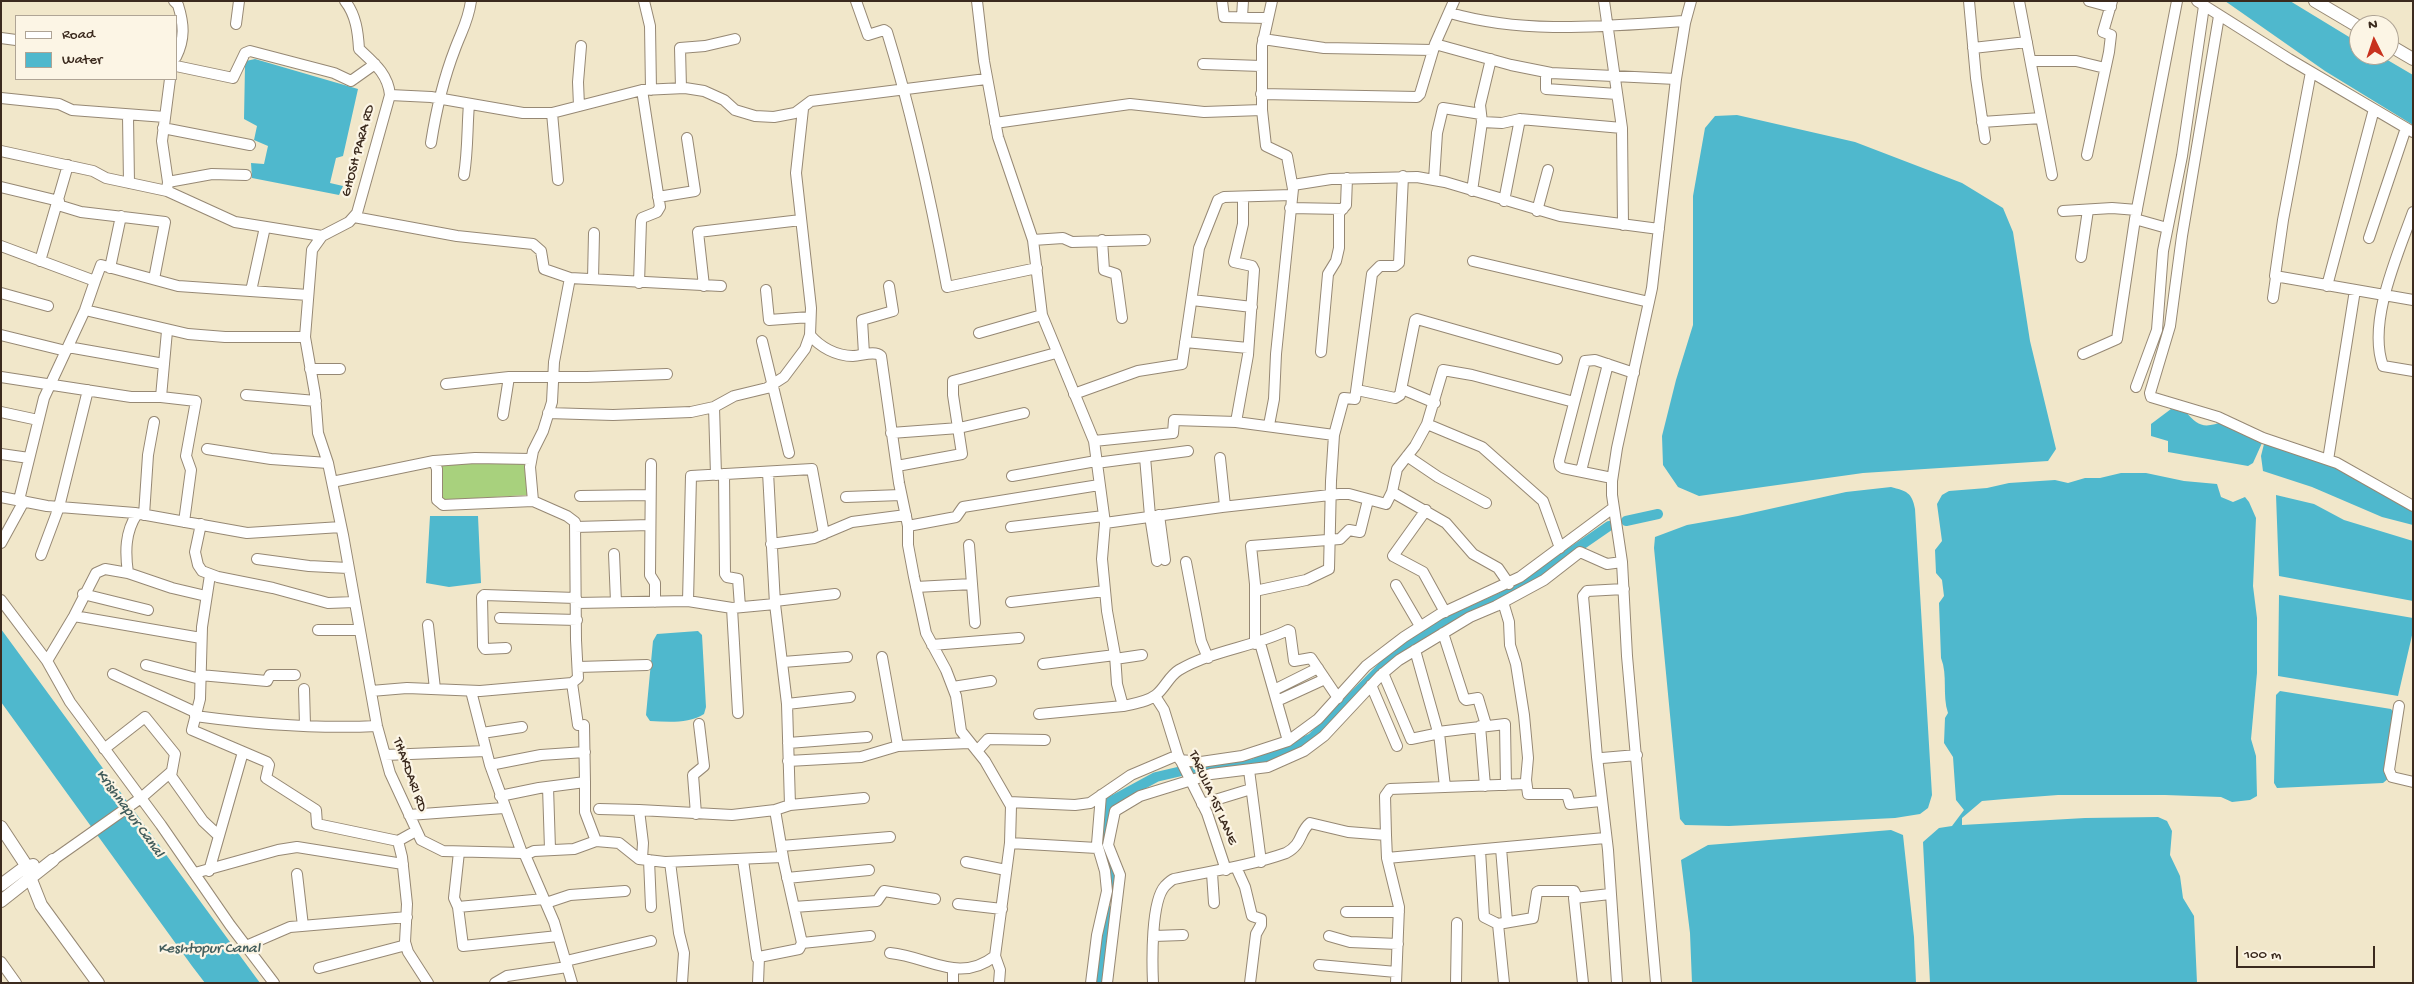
<!DOCTYPE html>
<style>
body{margin:0}
#map{position:relative;width:2414px;height:984px;overflow:hidden;background:#f1e7ca;font-family:"Gochi Hand",sans-serif}
canvas{display:block}
.frame{position:absolute;inset:0;border:2px solid #3b2a1e;pointer-events:none}
.legend{position:absolute;left:15px;top:15px;width:162px;height:65px;box-sizing:border-box;background:#fcf5e5;border:1px solid #afa495;margin:0;padding:6px 9px;list-style:none;font-size:15px;color:#3b2a1e}
.legend li{display:flex;align-items:center;gap:10px;height:25px}
.legend b{width:25px;border:1px solid #afa495}
.north{position:absolute;left:2349px;top:15px;width:50px;height:50px;box-sizing:border-box;background:#fcf5e5;border:1px solid #afa495;border-radius:50%;rotate:356deg;font-size:14px;font-weight:700;line-height:20px;text-align:center;color:#3b2a1e}
.north::after{content:'';display:block;margin:auto;width:18px;height:22px;background:#c8321e;clip-path:polygon(50% 0,100% 100%,50% 72%,0 100%)}
.scale{position:absolute;left:2236px;top:946px;width:139px;height:22px;box-sizing:border-box;border:2px solid #3b2a1e;border-top:0;padding-left:6px;font-size:15px;line-height:18px;white-space:nowrap;color:#3b2a1e;-webkit-text-stroke:4px #fcf5e5;paint-order:stroke}
</style>
<div id="map">
<canvas width="2414" height="984"></canvas>
<div class="frame"></div>
<ul class="legend">
<li><b style="height:6px;background:#fff"></b>Road</li>
<li><b style="height:14px;background:#4fb8cd"></b>Water</li>
</ul>
<div class="north">N</div>
<div class="scale">100 m</div>
</div>
<script>
const ctx = document.querySelector('canvas').getContext('2d');
ctx.lineJoin = 'round';
function paint(path, color) {
  ctx.fillStyle = color;
  ctx.fill(path, 'evenodd');
}
function stroke(path, color, width, dash) {
  ctx.strokeStyle = color;
  ctx.lineWidth = width;
  ctx.lineCap = dash ? 'butt' : 'round';
  ctx.setLineDash(dash || []);
  ctx.stroke(path);
}
function drawText(font, color, halo, rows, align = 'center') {
  ctx.font = font + ' "Gochi Hand",sans-serif';
  ctx.lineWidth = 4.5;
  ctx.setLineDash([]);
  ctx.textBaseline = 'middle';
  ctx.strokeStyle = halo;
  ctx.fillStyle = color;
  for (const [text, x, y, turn = 0] of rows) {
    ctx.save();
    ctx.translate(x, y);
    ctx.rotate((+turn || 0) * Math.PI / 180);
    ctx.textAlign = isNaN(turn) ? turn : align;
    if (halo) ctx.strokeText(text, 0, 0);
    ctx.fillText(text, 0, 0);
    ctx.restore();
  }
}
const green = new Path2D(`
 M460,463L524,464L527,466L528,492L527,495L444,500L440,497V465Z`);
const water = new Path2D(`
 M2225,1H2290L2359,43V55H2379L2413,75V125L2325,71Z
 M255,59L358,89L343,156L336,158L330,183L343,186L339,195L252,178L251,163L264,164L268,146L254,140L257,126L244,119L245,66L246,61Z
 M1737,115L1855,142L1962,183L2003,208L2013,232L2030,341L2056,449L2048,461L1863,473L1699,496L1678,487L1663,465L1662,436L1676,380L1693,325V196L1705,128L1715,116Z
 M2171,409L2185,411C2199,428 2205,428 2225,421L2259,437L2262,443L2253,463L2248,466L2168,452V441L2151,436V424Z
 M2265,440L2348,472L2413,508V525L2382,517L2312,487L2263,471L2261,456Z
 M2121,473H2146L2184,481L2217,484L2221,497L2233,502L2245,497L2249,502L2256,518L2253,586L2257,618V673L2251,739L2256,756L2257,796L2250,800L2232,802L2221,797L2165,795H2058L2005,799L1982,801L1962,818V825L2085,818L2158,817L2167,821L2172,831L2170,855L2180,876L2183,898L2194,916L2197,983H1930L1923,842L1939,828L1952,826L1964,810L1956,800L1953,757L1944,743L1945,718L1948,713C1942,695 1948,675 1941,658L1939,603L1944,596L1942,580L1936,573L1935,550L1942,541L1937,504L1942,495L1949,491L1987,488L2009,483L2055,480L2068,483L2085,478H2100Z
 M1891,487C1906,491 1912,492 1915,509L1932,795L1928,808L1920,814L1895,818L1729,826L1685,825L1680,819L1654,548L1655,537L1687,525L1738,516L1846,492Z
 M2276,495L2314,504L2344,520L2413,541V601L2279,576Z
 M430,516H478L481,583L449,587L426,583Z
 M2279,595L2413,618V631L2398,696L2278,676Z
 M1,629L260,983H205L192,966L1,702Z
 M698,631L702,635L706,707L704,714C688,724 668,722 650,721L646,715L653,641L657,634Z
 M2280,691L2391,709L2394,713L2389,778L2383,783L2277,788L2274,783L2276,695Z
 M1891,830L1903,835L1914,937L1916,983H1692L1690,933L1681,860L1708,845Z`);
const canal = new Path2D(`
 M1626,521L1658,514
 M1110,896L1112,872L1104,849L1102,824L1110,802L1156,777L1186,770L1253,764L1312,738L1393,656L1434,628L1502,597L1538,575L1609,526
 M1098,983L1107,910`);
const minor = new Path2D(`
 M174,1L178,5C184,24 185,39 176,57
 M345,1C356,15 358,32 359,49C374,63 388,74 390,95L357,213L349,222L322,236L312,250L305,337L315,394L318,433L328,463L343,535L377,726L390,773L421,840L443,851L522,853L525,855L554,922L572,983
 M644,1L650,26L651,90
 M856,1L868,35L884,30L887,32C913,116 931,201 947,287L1037,268
 M977,1L984,61L998,137L1033,240L1042,315L1094,441L1105,523L1102,559L1107,611L1115,655L1117,684L1123,706C1133,704 1147,702 1156,695C1165,688 1169,676 1179,670C1213,650 1254,647 1288,630L1290,631L1294,661L1311,658L1338,698
 M1222,1L1224,17L1267,18
 M1604,1L1622,128L1623,225
 M1969,1L1976,78L1985,139
 M2019,1L2052,175
 M2089,1L2111,7
 M2197,1L2289,59L2413,132
 M1450,13C1527,35 1606,26 1685,21
 M2219,16L2182,236L2170,326L2150,393L2151,397L2218,417L2263,438L2337,463L2413,506
 M1242,17L1243,1
 M236,24L239,1
 M1,38L16,40
 M1263,39L1324,48L1433,50
 M1435,44L1511,65L1551,73L1676,79
 M1973,48L2027,42
 M2031,61H2076L2105,68
 M1203,64L1261,66
 M176,66L233,78L245,53L250,51L334,73L351,81L375,64
 M1546,72V89L1617,94
 M2311,72L2283,220L2275,276L2413,300
 M681,88L680,48L705,46L735,39
 M1261,94L1417,97L1420,94L1435,44L1454,1
 M390,95L431,97L523,113H552L642,90L685,88L704,91L724,100L735,110L755,116L774,117L795,113L811,101L986,79
 M1,98L59,104L72,110L165,117
 M579,106L578,82L581,46
 M552,113L558,180
 M128,116L129,183
 M1482,122L1502,123L1520,119L1622,128
 M1982,122L2041,118
 M995,123L1130,104L1204,112L1262,110
 M163,128L250,145
 M431,143C436,111 443,80 455,49C462,30 468,22 471,1
 M1,151L93,171L106,178L167,191L235,222L322,236
 M2087,155L2109,52L2111,35L2103,32L2112,1
 M464,175C468,151 467,128 469,104
 M1434,180L1437,133L1443,108L1481,114
 M168,182L212,174L246,175
 M1293,185L1331,179L1417,177L1445,182L1560,216L1659,229
 M1,187L59,201
 M167,191L168,182L162,141L170,79
 M1472,191L1482,122L1480,105L1491,59
 M658,197L695,191L687,138
 M1504,201L1520,119
 M58,205L81,212L165,222L154,279
 M1290,208L1343,209
 M1537,211L1548,170
 M2063,211L2112,208L2137,210
 M2413,212C2398,254 2367,322 2383,366L2413,371
 M354,217L457,236L533,244L541,251L544,269L570,278L721,286
 M2135,219L2167,228
 M2369,238L2406,128
 M1033,240L1063,238L1072,242L1145,240
 M1102,240L1104,270L1116,274L1122,318
 M1,246L95,281L101,265L178,286L308,295
 M2081,257L2088,210
 M40,261L68,165
 M1473,261L1649,302
 M110,268L121,216
 M593,279L594,233
 M639,283L641,221L642,218L657,212L660,207L642,90
 M704,286L698,232L801,220
 M2327,286L2374,109
 M766,290L769,320L810,317
 M251,291L265,227
 M1,293L48,306
 M2273,298L2276,277
 M1192,300L1252,307
 M85,310L188,334L225,337H305
 M979,333L1042,315
 M1,335L66,351
 M810,335C820,347 836,356 853,356C862,356 874,350 881,356L899,483L908,526V545L914,577L926,633L946,670L956,696L961,731L985,761L1011,806L1010,843L995,956C959,984 930,957 890,953
 M762,341L789,453
 M1185,342L1248,348
 M68,347L164,364
 M1321,352L1328,274L1336,261L1339,248V213L1346,205L1347,178
 M864,354L862,320L893,311L889,286
 M2083,354L2117,339L2135,219L2177,1
 M310,369H340
 M1,377L131,397H161L196,401L186,456L191,470L184,522
 M446,384L509,377H587L667,374
 M2136,387L2157,330L2163,251L2182,156L2204,6
 M1402,389L1435,403
 M1357,390L1395,398L1400,395L1415,320L1417,319L1557,359
 M1074,394L1138,371L1182,364L1199,248L1218,200L1224,197L1292,195
 M246,395L316,401
 M161,397L167,331
 M714,407L716,475
 M1,412L38,420
 M548,413L613,415L691,412L714,407L734,396L767,388L784,377L805,349L810,335L811,308L796,173L803,109
 M503,415L509,377
 M1236,422L1248,355L1254,270L1252,266L1234,262L1243,224V197
 M1427,424L1482,447L1543,501L1560,548
 M1269,425L1274,399L1276,354L1293,189L1287,156L1266,146L1262,110V46L1272,1
 M891,433L959,428L1024,413
 M1334,435L1344,398L1355,399L1372,274L1380,266H1395L1399,263L1403,176
 M1094,441L1173,433L1174,420L1236,422L1334,435L1331,481L1329,569L1306,580L1255,591
 M207,449L271,459L328,463
 M1,454L29,458
 M1407,456L1438,477L1486,503
 M1145,457L1150,516L1157,561
 M1220,458L1225,506
 M2328,460L2355,290
 M434,461L437,469V500L443,505L533,501
 M1096,463L1188,451
 M651,464L650,575L655,583V602
 M897,466L962,454L953,395V381L1056,353
 M1581,471L1608,364
 M768,472L775,604L787,704L790,805
 M724,474L725,574L727,577L738,579L740,607
 M1012,476L1096,461
 M1612,478L1563,468L1560,466L1559,461L1585,361L1595,360L1634,373
 M332,482L434,461L475,458L531,459
 M1392,492L1397,469L1415,446L1427,424L1443,370L1472,375L1574,402
 M580,496L650,495
 M1,497L47,506L135,513L247,533L341,527
 M846,497L901,495
 M19,500L44,398L85,310L95,281
 M1426,510L1393,556L1423,572L1445,612
 M137,514C125,532 125,552 128,573L172,588L206,596
 M144,515L148,455L154,422
 M1159,515L1165,560
 M1105,523L1222,507L1339,494H1349L1386,504L1392,492L1446,523L1473,554L1498,568L1509,584
 M201,524L195,552L198,565L202,571L218,577L273,588L328,603L355,602
 M908,526L956,517L963,507L1099,485
 M575,527L650,525
 M1011,527L1104,516
 M1,543L24,501
 M771,544L814,538L852,522L906,515
 M614,554L616,602
 M41,555L59,507L88,390
 M257,559L309,566L348,568
 M1186,562L1201,641L1208,658
 M210,575L202,627L200,699L192,730L267,762L269,765L266,778L316,810L317,824L398,841
 M972,584L975,623
 M1396,585L1420,626
 M916,587L972,584L969,545
 M83,594L148,610
 M1,600L47,661L70,702L161,825L230,925L274,983
 M688,601L691,476L812,469L824,534
 M775,601L835,594
 M1011,602L1105,591
 M1503,602L1509,622L1510,645L1516,664L1524,715L1528,758L1526,780L1528,794H1567L1570,804L1601,801
 M576,603L688,601L732,608L775,604
 M732,608L738,713
 M74,616L201,638
 M500,618L577,620
 M428,625L435,689
 M318,630H360
 M1443,633L1464,698L1466,700L1478,698L1486,725
 M1260,643L1288,741
 M1255,644V584L1251,546L1340,539L1349,530L1360,532L1368,500
 M932,645L1019,638
 M506,648L485,649L483,646L482,597L484,595L576,598
 M1415,650L1438,732L1505,724L1506,785
 M882,657L898,746
 M1115,659L1142,655
 M47,661L74,616L96,573L105,569L128,573
 M783,662L847,657
 M1043,664L1115,655
 M146,665L200,679
 M578,667L647,665
 M1383,673L1411,739L1440,733
 M113,674L197,713
 M200,675L267,681L270,675H295
 M572,683L578,725
 M1371,685L1397,746
 M953,687L991,681
 M304,689L305,725
 M1274,690L1318,668
 M371,691L407,688L480,691L572,683L578,678L576,640L575,522L567,516L533,501L530,467L533,451L543,431L552,402L554,362L570,278
 M471,691L490,765L522,853
 M1155,696L1164,710L1178,755L1207,813L1226,870
 M1277,701L1325,679
 M787,704L850,697
 M2399,706L2389,770L2392,777L2413,782
 M1039,714L1123,706
 M195,716C255,724 317,729 377,726
 M1480,726L1485,786
 M482,733L522,727
 M1439,733L1445,787
 M788,743L867,737
 M104,749L145,717L175,754L171,776L203,821L219,836
 M977,751L988,739L1045,740
 M385,755L486,751
 M1602,758L1637,755
 M1180,760L1201,762L1242,756L1288,741L1318,719L1366,666L1404,637L1440,614L1520,577L1613,508
 M788,761L861,757L898,746L969,743
 M490,765L541,755L585,752
 M1249,770L1261,862
 M585,782V812L596,841
 M548,787L550,849
 M500,796L539,788L585,782L584,725
 M1009,802L1075,805L1090,803L1131,775L1178,755
 M1202,804L1251,789
 M599,809L639,810
 M775,810L790,805L864,798
 M696,814L693,775L704,766L699,724
 M409,815L504,808
 M416,831L398,841L402,857L407,904L405,942L408,952L428,983
 M1386,835L1385,796L1390,789L1526,784
 M1010,843L1097,848
 M781,846L890,837
 M1501,848L1507,922
 M1480,850L1484,917L1498,924
 M459,852L454,898L458,907L463,946L558,936
 M525,855L534,851L574,849L596,841L619,843L639,859L665,862L783,857
 M1387,858L1605,838
 M642,859L643,843L639,810L732,815L775,810L784,863L802,943L799,949L759,957L758,983
 M53,860L141,798L171,772
 M649,860L651,907
 M743,860L757,958
 M670,862L679,933L684,953L682,983
 M966,862L1006,870
 M1236,867L1245,887L1252,916L1261,919V925L1256,934L1250,983
 M209,871L243,752
 M195,873L278,850L297,847L403,864
 M1212,873L1214,903
 M297,874L303,926
 M787,878L869,870
 M546,903L570,895L625,891
 M958,904L1002,909
 M458,907L544,899
 M794,907L877,901L884,891L935,899
 M1346,912H1399
 M1154,936L1183,935
 M1329,936L1350,942L1398,944
 M802,943L870,936
 M246,946L290,927L407,917
 M995,956L1000,970L999,983
 M566,961L651,941
 M1,962L16,983
 M1319,965L1396,972
 M319,968L406,945
 M495,983L507,976L567,967
 M953,983V970
 M1091,983L1097,935L1107,891L1105,871L1097,844L1101,795
 M1107,983L1120,875L1108,845L1115,811L1140,796L1211,774L1268,767L1304,751L1324,736L1381,675L1399,660L1470,617L1496,606L1544,580L1580,552L1607,564L1622,562
 M1153,983C1152,961 1151,901 1165,886C1168,883 1171,880 1174,879C1212,871 1249,866 1286,853C1303,844 1299,832 1310,823L1348,832L1386,835L1387,858L1399,907L1396,983
 M1456,983L1457,923
 M1504,983L1498,924L1533,918L1537,892L1539,891H1574L1577,897
 M1583,983L1574,898L1610,894
 M1617,983L1608,850L1597,757L1583,596L1587,591L1624,589
 M1656,983L1627,656L1622,562L1612,495V481L1617,448L1652,288L1676,79L1685,23L1691,1`);
const tertiary = new Path2D(`
 M2315,1L2359,27
 M2389,45L2413,59
 M1,827L24,862L41,905L98,983
 M1,885L25,867L33,865
 M1,901L53,860`);
const streetNames = [
 ["GHOSH PARA RD",359,151,-75],
 ["THAKDARI RD",409,775,70],
 ["TARULIA 1ST LANE",1212,798,66]
];
const waterNames = [
 ["Krishnapur Canal",129,814,54],
 ["Keshtopur Canal",209,950]
];
paint(green, '#a8d17d');
paint(water, '#4fb8cd');
stroke(canal, '#4fb8cd', 10);
stroke(minor, '#968874', 12);
stroke(tertiary, '#968874', 14);
stroke(minor, '#fff', 10);
stroke(tertiary, '#fff', 12);
drawText('14px', '#3b2a1e', '#fcf5e5', streetNames);
drawText('italic 15px', '#425c5b', '#fcf5e5', waterNames);
</script>
